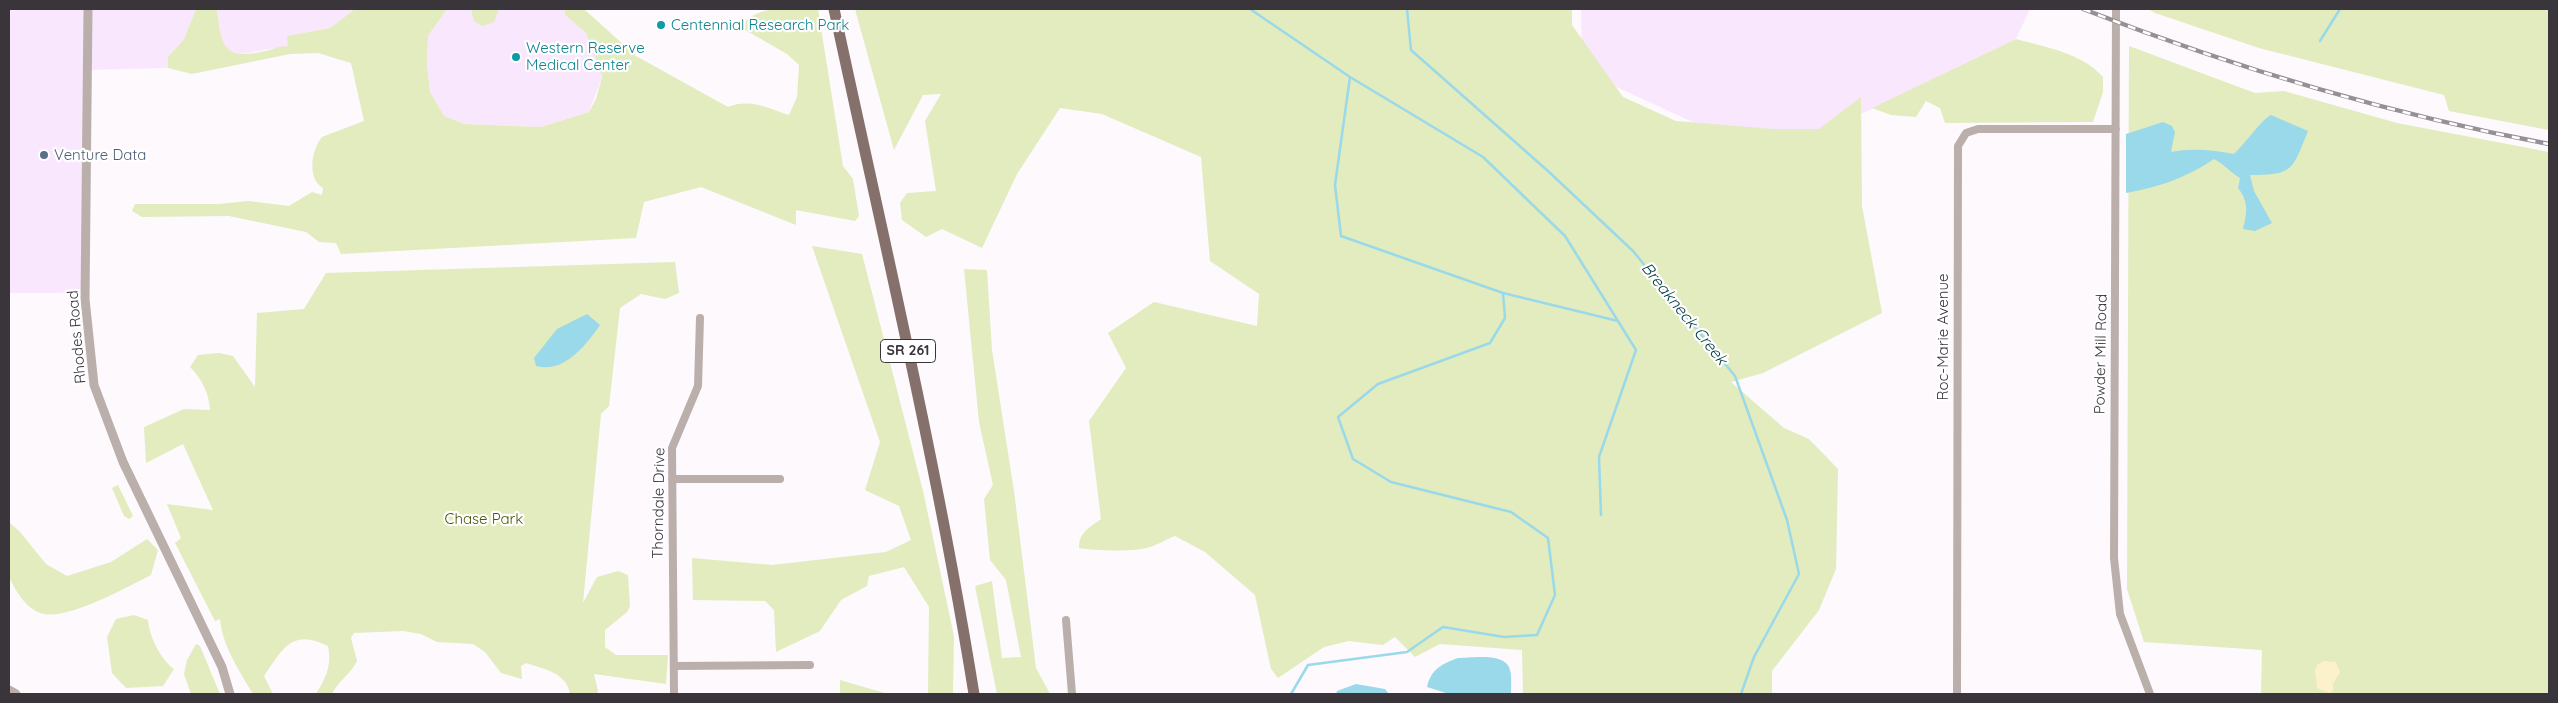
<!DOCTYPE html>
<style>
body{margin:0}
#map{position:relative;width:2558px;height:703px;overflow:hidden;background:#fdf9fd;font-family:Quicksand,sans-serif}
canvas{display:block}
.frame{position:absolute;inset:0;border:10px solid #3a343b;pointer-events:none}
</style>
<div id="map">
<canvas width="2558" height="703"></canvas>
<div class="frame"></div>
</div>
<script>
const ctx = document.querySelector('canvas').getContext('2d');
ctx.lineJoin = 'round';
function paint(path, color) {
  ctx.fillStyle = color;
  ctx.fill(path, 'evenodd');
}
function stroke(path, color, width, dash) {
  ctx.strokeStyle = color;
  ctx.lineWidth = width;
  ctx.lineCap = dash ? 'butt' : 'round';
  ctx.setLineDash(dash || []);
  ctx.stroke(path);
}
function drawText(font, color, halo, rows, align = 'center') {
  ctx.font = font + ' Quicksand,sans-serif';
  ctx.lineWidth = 4.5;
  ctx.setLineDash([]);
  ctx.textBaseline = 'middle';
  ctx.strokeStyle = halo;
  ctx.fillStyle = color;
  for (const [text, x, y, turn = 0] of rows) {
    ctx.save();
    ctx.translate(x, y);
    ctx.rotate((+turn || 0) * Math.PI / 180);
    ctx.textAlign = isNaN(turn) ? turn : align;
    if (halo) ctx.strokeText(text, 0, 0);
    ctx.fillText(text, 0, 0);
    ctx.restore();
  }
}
const built = new Path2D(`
 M9,9H196L184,39L168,57V68L88,70L85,288L61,293H9Z
 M217,9H355L330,28L287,36L289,46L242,54L228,51L222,43Z
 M447,9H564L565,15L586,33L602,77L589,112L541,127L464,124L444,116L430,92L427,64L428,36Z
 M1581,9H2030L2016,39L1818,135L1751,149L1582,71Z`);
const green = new Path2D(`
 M196,9H217C222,45 221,61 266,51C274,49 280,46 288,46L287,36L330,28L355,9H447L428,36L427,64L430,92L444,116L464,124L541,127L589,112L596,99L602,77L586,33L565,15L564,9H584L636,56L728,107C749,98 768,108 789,115L797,97L799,65L787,54L740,27C759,3 790,9 818,9L843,166L853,179L859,216L855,221L796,210V225L701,187L644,202L636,238L341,254L336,243L319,242L306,232L229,216L142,217L132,211L135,204H219L248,201L289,206L312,192L322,195L323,188C307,179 311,150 322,137L364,121L351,63L318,53L290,54L192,74L168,68V57L184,39Z
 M471,9H499L494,22L482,26L474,21Z
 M855,9H1572V25L1623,97L1676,121L1773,129H1819L1861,97L1862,206L1882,313L1763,373L1731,382L1784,428L1809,439L1838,469L1836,569L1819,610L1772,671V694H1523L1522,650L1440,644L1415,657L1395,637L1383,645L1349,641L1324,647L1278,678L1271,669L1255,595L1205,552L1175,536C1166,539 1158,545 1150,547C1136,552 1095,551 1079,548C1079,532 1089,528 1101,519L1089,421L1126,368L1108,333L1154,302L1257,326L1259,294L1210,261L1201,157L1102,114L1060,108L1017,174L982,248L942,229L926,237L902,220L900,203L907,193L936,191L925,121L941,94L923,95L894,150Z
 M2148,9H2549V130L2449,111L2444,95L2259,48L2155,13Z
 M2016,39C2045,47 2082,53 2103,77V92L2093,122L1945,123L1940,108L1926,101L1916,117L1891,115L1872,108Z
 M2129,46L2255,93L2284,91L2397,123L2549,152V694H2261L2262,650L2144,642L2127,589Z
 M812,246L862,254L923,491L954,636L953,694H928L929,607L904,567L869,576L867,586L841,600L820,631L776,652L774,610L765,601L693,600L692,558L772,565L886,552L911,540L899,506L865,490L880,442Z
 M675,262L679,293L665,299L641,294L620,308L609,406L601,414L583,603L597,577L618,571L628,575L630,606L627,612L605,630V647L616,655H668L666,684L594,674L598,691L596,694H570C567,673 544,669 526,663L521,666L522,679L501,673L485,652L473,644L437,642L421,634L403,631L354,633L351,638L357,661C351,674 338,681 332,694H316C326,677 332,666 328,646C292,628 283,648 264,676L273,694H253C240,672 222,645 220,619L215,621L175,543L181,538L167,504L213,510L183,444L146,463L144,427L184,409L210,410C209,393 202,379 190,367L198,355L219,353L233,356L255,387L257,313L304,309L326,273Z
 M964,269L987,270L992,350L1014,491L1036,668L1050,694H997L975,586L992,581L1002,658L1021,657L1006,580L990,560L984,499L993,485L979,422Z
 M118,485L133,516L129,519L124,516L112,488Z
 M9,522L20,532L46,564L67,576L111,562L147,539L158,550L151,575C127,587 70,619 44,614C28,611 16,592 10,579C6,572 9,532 9,522Z
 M134,615L148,620C149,636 161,660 174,669L163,686L126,688L112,673L107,637L116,619Z
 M196,644L200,646L220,694H191L184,674L187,660Z
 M840,680L888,694H840Z`);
const sand = new Path2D(`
 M2324,661L2336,662L2340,672L2333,684V691L2329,693L2317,688L2315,670L2318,664Z`);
const water = new Path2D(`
 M2271,115L2308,131C2292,170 2294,175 2250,175L2254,191L2272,223L2255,231L2243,229C2247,213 2249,202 2238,188L2240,178C2230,172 2224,164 2214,159C2188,177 2157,188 2126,193V134L2163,122L2172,126L2175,132L2171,152C2192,148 2213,150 2234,154C2243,146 2264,117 2271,115Z
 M587,314L600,325C586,345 564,374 536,366L534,358L557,329Z
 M1458,658C1472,658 1506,652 1510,670C1512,677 1511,687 1511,694H1449L1427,687C1431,669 1442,664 1458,658Z
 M1356,684L1385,689L1389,694H1336L1337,691Z`);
const stream = new Path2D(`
 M1250,9L1350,77L1335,185L1341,236L1503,293L1505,318L1490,343L1378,384L1338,417L1353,459L1391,482L1511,512L1548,538L1555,595L1537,635L1504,637L1443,627L1407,652L1308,665L1291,694
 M1407,9L1411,50L1548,171L1633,251L1735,376L1787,520L1799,574L1754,657L1741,694
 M2320,41L2340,9
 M1350,77L1483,157L1565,236L1618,321
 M1503,293L1618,321L1636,350L1599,457L1601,515`);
const minor = new Path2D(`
 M2116,9L2114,558L2120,614L2150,694
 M672,479H780
 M1066,620L1072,694
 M674,666L810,665
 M674,694L672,448L698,386L700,318
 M1957,694L1958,146L1966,133L1978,129H2116`);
const tertiary = new Path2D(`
 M88,9L85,299L94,385L123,462L222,667L230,694
 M9,690L16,694`);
const primary = new Path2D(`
 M834,9C883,237 937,464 974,694`);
const rail = new Path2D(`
 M2083,9C2235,68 2389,114 2549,144`);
const markers = [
 [661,25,5,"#0f9aa8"],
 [516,57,5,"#0f9aa8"],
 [44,155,5,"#5c6f8a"]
];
const shields = [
 [908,351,55]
];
const shieldNames = [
 ["SR 261",908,351]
];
const cultureNames = [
 ["Centennial Research Park",671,25],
 ["Western Reserve",526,48],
 ["Medical Center",526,65]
];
const serviceNames = [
 ["Venture Data",54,155]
];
const streetNames = [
 ["Rhodes Road",77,337,-95],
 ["Roc-Marie Avenue",1943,337,-90],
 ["Powder Mill Road",2101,354,-89],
 ["Thorndale Drive",659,503,-89]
];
const parkNames = [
 ["Chase Park",484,519]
];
const waterNames = [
 ["Breakneck Creek",1684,314,51]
];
paint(built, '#f9e8fd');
paint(green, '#e2ecbe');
paint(sand, '#fbf1cb');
paint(water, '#9ad9e9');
stroke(stream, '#9ad9e9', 2.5);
stroke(minor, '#bbafac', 8);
stroke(tertiary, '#bbafac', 9);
stroke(primary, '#85706b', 11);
stroke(rail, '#959096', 4.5);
stroke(rail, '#fff', 2.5, [8]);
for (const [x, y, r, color] of markers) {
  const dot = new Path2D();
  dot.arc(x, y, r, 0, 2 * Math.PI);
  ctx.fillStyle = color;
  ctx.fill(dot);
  stroke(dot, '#fff', 2);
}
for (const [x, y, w] of shields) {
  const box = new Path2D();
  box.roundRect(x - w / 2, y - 11.5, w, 23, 4);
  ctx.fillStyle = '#fff';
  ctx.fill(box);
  stroke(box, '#3a343b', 1);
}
drawText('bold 14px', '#3a343b', null, shieldNames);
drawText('15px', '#0d838f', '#fff', cultureNames, 'left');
drawText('15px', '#4e5e75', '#fff', serviceNames, 'left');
drawText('15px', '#3a343b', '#fff', streetNames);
drawText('15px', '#4a5503', '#fff', parkNames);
drawText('italic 16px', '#003a46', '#fff', waterNames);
</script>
